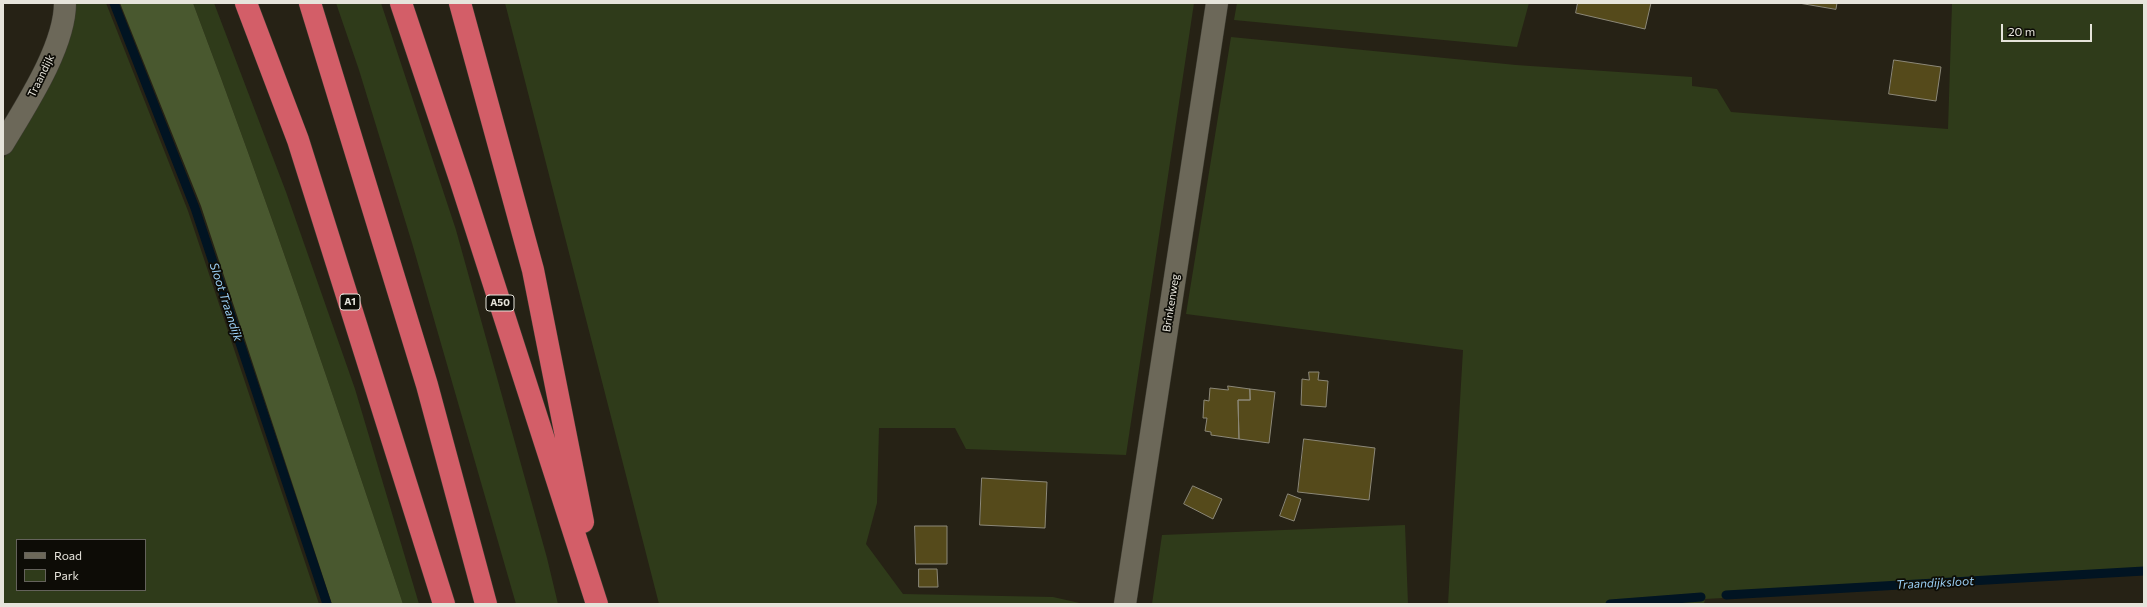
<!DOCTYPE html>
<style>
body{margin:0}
#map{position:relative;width:2147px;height:607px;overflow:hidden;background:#262215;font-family:Commissioner,sans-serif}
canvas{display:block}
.frame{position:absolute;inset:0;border:4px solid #e6e4db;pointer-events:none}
.legend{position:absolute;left:16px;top:539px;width:130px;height:52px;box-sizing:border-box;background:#0d0c06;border:1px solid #64625b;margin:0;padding:5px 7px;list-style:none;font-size:12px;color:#e6e4db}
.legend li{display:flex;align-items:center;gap:8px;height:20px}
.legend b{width:20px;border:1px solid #64625b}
.scale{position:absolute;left:2001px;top:24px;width:91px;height:18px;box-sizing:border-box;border:2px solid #e6e4db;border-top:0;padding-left:5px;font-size:12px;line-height:14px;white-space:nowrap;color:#e6e4db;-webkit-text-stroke:3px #0d0c06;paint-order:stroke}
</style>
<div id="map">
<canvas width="2147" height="607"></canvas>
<div class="frame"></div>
<ul class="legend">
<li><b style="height:5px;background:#6c6859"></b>Road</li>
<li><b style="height:11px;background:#2f3b1a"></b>Park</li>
</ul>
<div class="scale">20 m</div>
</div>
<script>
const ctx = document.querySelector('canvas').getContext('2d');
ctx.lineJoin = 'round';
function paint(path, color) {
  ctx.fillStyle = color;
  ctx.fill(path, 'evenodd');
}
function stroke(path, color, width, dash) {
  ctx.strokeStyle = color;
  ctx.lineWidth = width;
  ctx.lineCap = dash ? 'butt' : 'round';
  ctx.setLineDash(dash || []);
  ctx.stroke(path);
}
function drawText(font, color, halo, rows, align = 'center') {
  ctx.font = font + ' Commissioner,sans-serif';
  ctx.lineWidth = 3.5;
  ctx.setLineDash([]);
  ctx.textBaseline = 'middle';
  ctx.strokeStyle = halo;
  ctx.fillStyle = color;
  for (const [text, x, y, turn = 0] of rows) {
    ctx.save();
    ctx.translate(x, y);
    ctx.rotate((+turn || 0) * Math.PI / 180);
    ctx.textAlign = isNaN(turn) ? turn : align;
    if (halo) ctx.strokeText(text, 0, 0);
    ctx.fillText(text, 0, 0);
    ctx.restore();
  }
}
const green = new Path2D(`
 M74,3H106L188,211L319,604H3V160L38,97ZM17,540H145V590H17Z
 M193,3H214L286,192L355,389L419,604H403C336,403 268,201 193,3Z
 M336,3H381L456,230L547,558L558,604H516L412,243L359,70Z
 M505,3H1194L1126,455L966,449L955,428H879L877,503L866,544L903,594L1053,597L1084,604H659Z
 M1237,3H1529L1517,47L1234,20Z
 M2144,3V574L1705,599L1704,604H1448L1463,350L1186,314L1231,37L1516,65L1692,77V86L1717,89L1731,112L1948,129L1952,4Z
 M1405,525L1408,604H1152L1162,535Z`);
const forest = new Path2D(`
 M120,3H193C268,201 336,403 403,604H332L201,206Z`);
const stream = new Path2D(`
 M114,3L195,208L327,604
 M1726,595L2144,571
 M1610,604L1701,597`);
const building = new Path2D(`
 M1578,3H1651L1645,29L1576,13Z
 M1799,3H1837L1836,9Z
 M1894,60L1941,67L1936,101L1889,94Z
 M1309,372H1319L1318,380L1328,381L1326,407L1301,405L1302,379L1309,380Z
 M1228,386L1250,389V400H1238L1239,439L1211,435V432L1205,431L1207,418H1203L1204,400L1209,401L1210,388L1228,390Z
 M1250,389L1275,392L1269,443L1239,439L1238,400H1250Z
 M1304,439L1375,448L1369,500L1298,492Z
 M982,478L1047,482L1045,528L980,525Z
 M1193,486L1222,499L1213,519L1184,504Z
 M1288,494L1301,499L1294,521L1280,516Z
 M915,526H947V564H916Z
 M919,569H937L938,587H919Z`);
const minor = new Path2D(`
 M3,144C25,107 65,47 65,3
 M1125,604L1217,3`);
const highway = new Path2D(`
 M246,3L298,140L444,604
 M310,3L427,385L486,604
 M401,3L461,182L597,604
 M460,3L533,270L583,522`);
const shields = [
 [350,302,20],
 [500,303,28]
];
const shieldNames = [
 ["A1",350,302],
 ["A50",500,303]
];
const streetNames = [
 ["Traandijk",41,76,-64],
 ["Brinkenweg",1171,303,-81]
];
const waterNames = [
 ["Sloot Traandijk",226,302,72],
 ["Traandijksloot",1935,583,-3]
];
paint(green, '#2f3b1a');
paint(forest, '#49582f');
stroke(stream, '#011422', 9);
paint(building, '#554a1b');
stroke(building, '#8c8878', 1);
stroke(minor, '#3e3c32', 23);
stroke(highway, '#3e3c32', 23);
stroke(minor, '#6c6859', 22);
stroke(highway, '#d35e68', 22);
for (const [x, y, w] of shields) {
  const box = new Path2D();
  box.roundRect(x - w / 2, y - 8, w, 16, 3);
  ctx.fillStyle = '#0d0c06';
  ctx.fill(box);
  stroke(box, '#e6e4db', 1);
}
drawText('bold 10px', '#e6e4db', null, shieldNames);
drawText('11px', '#e6e4db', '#0d0c06', streetNames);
drawText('italic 12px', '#9bcff5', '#0d0c06', waterNames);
</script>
